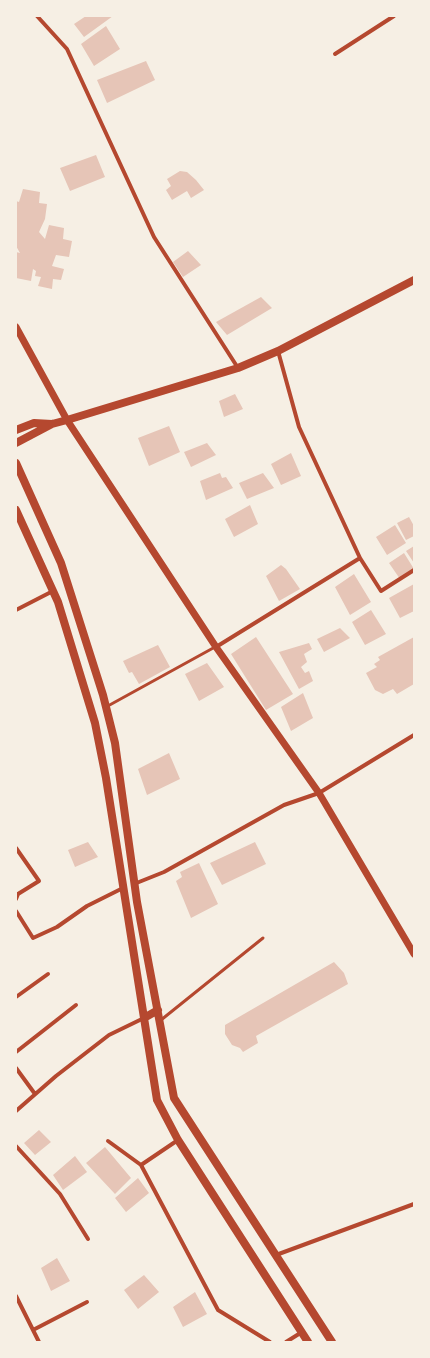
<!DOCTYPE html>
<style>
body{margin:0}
#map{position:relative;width:430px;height:1358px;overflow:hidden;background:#f6efe4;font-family:"Source Sans 3",sans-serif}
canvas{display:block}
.frame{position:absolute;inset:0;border:17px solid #f6efe4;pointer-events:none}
</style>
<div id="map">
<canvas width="430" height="1358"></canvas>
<div class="frame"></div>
</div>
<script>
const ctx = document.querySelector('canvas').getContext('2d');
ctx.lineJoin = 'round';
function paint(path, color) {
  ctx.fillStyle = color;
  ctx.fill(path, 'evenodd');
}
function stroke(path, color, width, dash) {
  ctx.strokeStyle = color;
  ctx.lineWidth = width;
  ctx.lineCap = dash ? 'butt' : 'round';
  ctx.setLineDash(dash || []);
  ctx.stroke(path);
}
const building = new Path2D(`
 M86,16H113L84,37L74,24Z
 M106,26L120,49L94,66L81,44Z
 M146,61L155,80L107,103L97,80Z
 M96,155L105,177L70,191L60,168Z
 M180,171L187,172L196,180L204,190L191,198L187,191L172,200L166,190L171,186L167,179Z
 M23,189L40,192L39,203L47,204L45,219L39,232L45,239L49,225L64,228L63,239L72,241L69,257L56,255L52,266L64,269L61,280L53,279L52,289L38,286L41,277L35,276L36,271L33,269L31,281L16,278V252L20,253L16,246V201L19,202Z
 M188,251L201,265L183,277L173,262Z
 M261,297L272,308L227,335L216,322Z
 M235,394L243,409L224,417L219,401Z
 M169,426L180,452L149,466L138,438Z
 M207,443L216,455L191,467L184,452Z
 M291,453L301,476L281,485L271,464Z
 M220,473L222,478L226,477L233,488L206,500L200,481Z
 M263,473L274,488L247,499L239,483Z
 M250,505L258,524L234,537L225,519Z
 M409,517L414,526V536L406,540L397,523Z
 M395,525L406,543L387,555L376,537Z
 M414,546V563L406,551Z
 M404,553L414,569L400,579L389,563Z
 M281,565L286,569L300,589L279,601L266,576Z
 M354,574L371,602L350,615L335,587Z
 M414,584V611L400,618L389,598Z
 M371,610L386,634L365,645L352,622Z
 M340,628L350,638L324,652L317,639Z
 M256,637L293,694L266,710L231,654Z
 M414,637V684L397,694L393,689L383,694L375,690L366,673L377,667L374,664L380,660L378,657Z
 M309,643L312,649L304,654L307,662L301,667L305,673L309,671L313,681L299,689L279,652Z
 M158,645L170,667L139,684L132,672L129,673L123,661Z
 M207,663L224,687L199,701L185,674Z
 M303,693L313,718L291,731L281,707Z
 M169,753L180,779L147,795L138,769Z
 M88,842L98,857L75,867L68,850Z
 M255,842L266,864L222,885L210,863Z
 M199,863L218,904L191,918L176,881L182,877L180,872Z
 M334,962L344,973L348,984L256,1036L258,1043L243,1052L240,1048L232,1045L225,1034V1025Z
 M39,1130L51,1142L35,1155L24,1143Z
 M105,1147L131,1178L115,1194L86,1163Z
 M75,1156L87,1172L63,1190L53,1175Z
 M138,1178L149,1193L126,1212L115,1198Z
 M57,1258L70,1281L51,1291L41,1268Z
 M144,1275L159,1292L138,1309L124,1290Z
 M195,1292L207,1314L183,1327L173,1307Z`);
const service = new Path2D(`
 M106,707L215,647
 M161,1020L263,938`);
const minor = new Path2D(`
 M37,16L67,49L154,237L238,368
 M335,54L394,16
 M278,351L299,427L360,558
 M16,610L53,591
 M216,647L360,558L381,591L414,570
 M16,848L39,881L18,894L16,899
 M134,884L164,872L284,805L319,793L414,735
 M16,911L33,938L57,927L87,906L123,888
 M16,997L48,974
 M16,1052L76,1005
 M16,1068L35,1094
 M16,1111L56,1076L109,1035L144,1018
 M178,1140L141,1165L218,1310L270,1342
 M108,1141L141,1165
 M16,1146L60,1194L88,1239
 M276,1255L414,1204
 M16,1296L39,1342
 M33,1330L87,1302
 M286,1342L302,1332`);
const tertiary = new Path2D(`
 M16,327L67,420L216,647L319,793L414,954`);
const secondary = new Path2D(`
 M16,430L34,423L52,424L67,420L238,368L278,351L414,280
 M16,443L52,424
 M16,463L61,563L103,695L115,743L137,902L174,1098L332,1342
 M16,510L58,602L95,723L106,778L157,1100L178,1140L308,1342
 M144,1018L158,1010`);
paint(building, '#e6c5b7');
stroke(service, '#b5482f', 3);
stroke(minor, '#b5482f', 4);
stroke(tertiary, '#b5482f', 7);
stroke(secondary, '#b5482f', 8);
</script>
